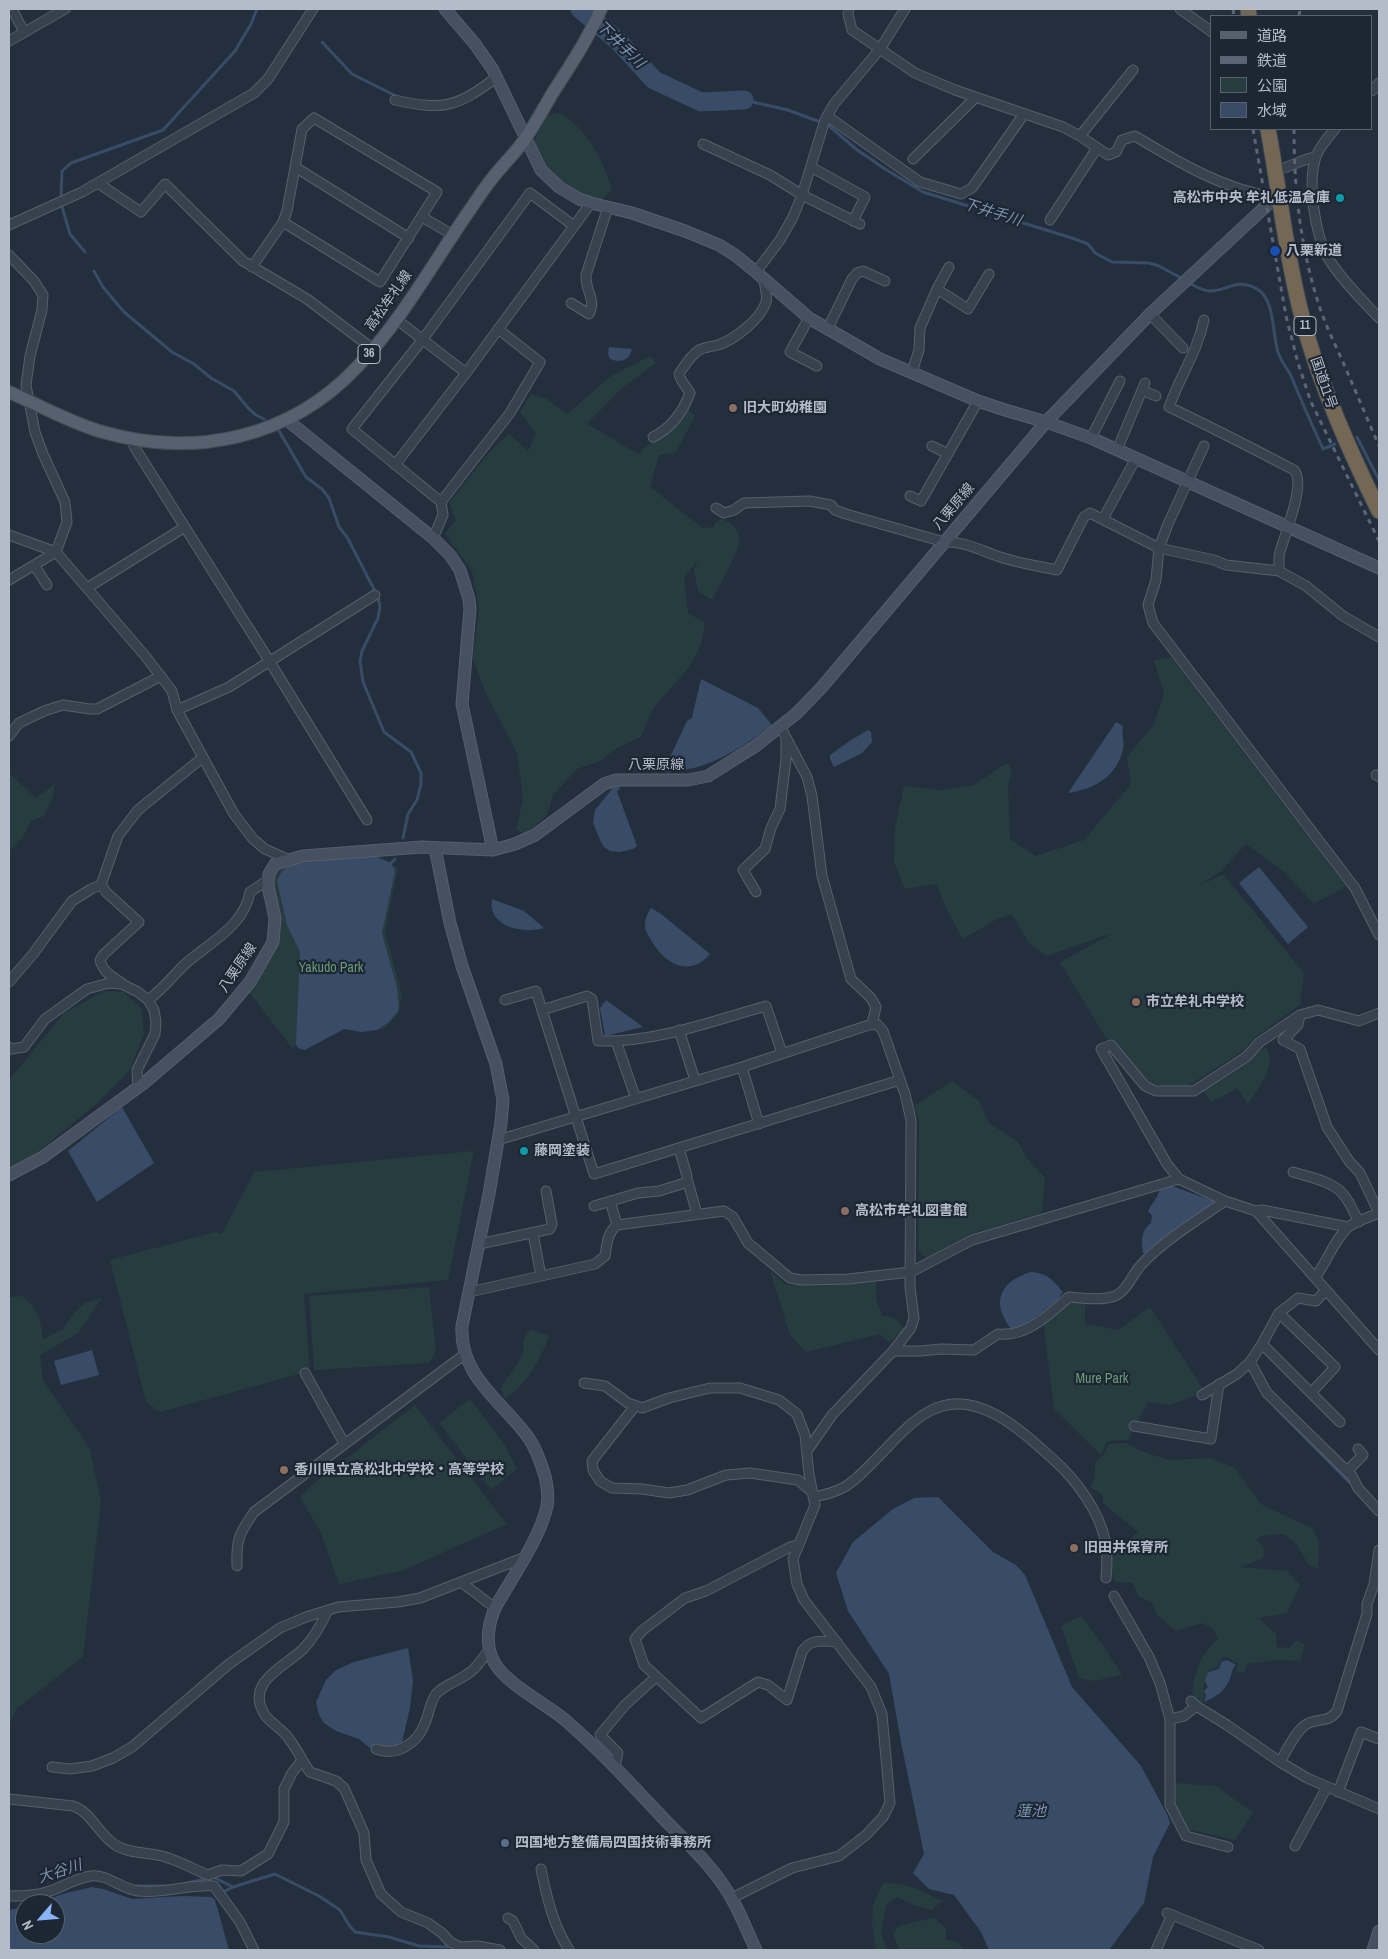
<!DOCTYPE html>
<meta charset="utf-8">
<style>
body{margin:0}
#map{position:relative;width:1388px;height:1959px;overflow:hidden;background:#242f3e;font-family:"Archivo Narrow","Noto Sans JP",sans-serif}
canvas{display:block}
.frame{position:absolute;inset:0;border:10px solid #b4bcc9;pointer-events:none}
.legend{position:absolute;left:1210px;top:15px;width:162px;height:115px;box-sizing:border-box;background:#1d2633;border:1px solid #59626f;margin:0;padding:6px 9px;list-style:none;font-size:15px;color:#b4bcc9}
.legend li{display:flex;align-items:center;gap:10px;height:25px}
.legend b{width:25px;border:1px solid #59626f}
.north{position:absolute;left:15px;top:1894px;width:50px;height:50px;box-sizing:border-box;background:#1d2633;border:1px solid #59626f;border-radius:50%;rotate:243deg;font-size:14px;font-weight:700;line-height:20px;text-align:center;color:#b4bcc9}
.north::after{content:'';display:block;margin:auto;width:18px;height:22px;background:#8ab4f8;clip-path:polygon(50% 0,100% 100%,50% 72%,0 100%)}
</style>
<div id="map">
<canvas width="1388" height="1959"></canvas>
<div class="frame"></div>
<ul class="legend">
<li><b style="height:6px;background:#56606e"></b>道路</li>
<li><b style="height:6px;background:#5a6575"></b>鉄道</li>
<li><b style="height:14px;background:#263c3f"></b>公園</li>
<li><b style="height:14px;background:#394c67"></b>水域</li>
</ul>
<div class="north">N</div>
</div>
<script>
const ctx = document.querySelector('canvas').getContext('2d');
ctx.lineJoin = 'round';
function paint(path, color) {
  ctx.fillStyle = color;
  ctx.fill(path, 'evenodd');
}
function stroke(path, color, width, dash) {
  ctx.strokeStyle = color;
  ctx.lineWidth = width;
  ctx.lineCap = dash ? 'butt' : 'round';
  ctx.setLineDash(dash || []);
  ctx.stroke(path);
}
function drawText(font, color, halo, rows, align = 'center') {
  ctx.font = font + ' "Archivo Narrow","Noto Sans JP",sans-serif';
  ctx.lineWidth = 4.5;
  ctx.setLineDash([]);
  ctx.textBaseline = 'middle';
  ctx.strokeStyle = halo;
  ctx.fillStyle = color;
  for (const [text, x, y, turn = 0] of rows) {
    ctx.save();
    ctx.translate(x, y);
    ctx.rotate((+turn || 0) * Math.PI / 180);
    ctx.textAlign = isNaN(turn) ? turn : align;
    if (halo) ctx.strokeText(text, 0, 0);
    ctx.fillText(text, 0, 0);
    ctx.restore();
  }
}
const green = new Path2D(`
 M560,113C589,131 602,158 612,190L598,203L580,197L543,167L534,142L546,115Z
 M650,356L656,363L622,388L587,424L638,454L688,409L695,416L676,452L659,455L650,487L703,528L713,527L716,522L722,519C732,523 741,531 739,543C735,559 720,585 712,600L698,591L694,570L698,560L684,578L688,613L705,623L701,644L690,666L652,710L641,737L617,748L600,761L577,769L553,795L547,815L526,834L516,830L523,799L517,753L487,696L473,659L479,609L472,571L445,534L456,520L449,503L491,450L509,434L528,451L536,434L520,412L531,394L547,399L567,414L611,376Z
 M1171,657L1346,886L1314,904L1283,871L1246,844L1221,871L1197,887L1223,874L1304,973L1300,1005L1256,1037L1240,1053L1188,1086L1166,1087L1150,1082L1141,1074L1120,1047L1106,1038L1060,962L1115,932L1047,956L1029,943L1012,914L995,920L963,939L949,914L936,884L905,889L894,863L895,829L904,786L940,790L974,785L1007,763L1012,770L1008,785L1010,839L1036,856L1084,840L1131,784L1127,757L1153,726L1164,694L1154,660Z
 M9,773L36,798L55,784L53,797L44,816L31,821L23,837L9,851Z
 M378,855L398,868L385,931L402,995L398,1014L384,1029H344L292,1048L250,993L271,955L275,878L280,868L296,860Z
 M104,991L124,992L142,1010L144,1034L129,1071L94,1106L43,1148L26,1173L9,1182V1080L64,1013Z
 M1266,1047C1278,1066 1258,1088 1248,1104L1237,1088L1222,1097L1210,1102L1203,1090Z
 M952,1081L979,1101L989,1123L1018,1142L1026,1157L1045,1178L1042,1213L970,1234L926,1258L918,1250L919,1121L914,1106Z
 M474,1151L448,1280L304,1294L310,1371L160,1412L146,1402L110,1260L215,1232L222,1234L254,1172Z
 M770,1271L787,1285L876,1281V1299L882,1315L897,1319L904,1329L889,1343L880,1334L806,1352L790,1335Z
 M429,1287L436,1351L429,1363L314,1370L309,1296Z
 M22,1296C40,1312 40,1317 43,1339L62,1330L74,1313L85,1303L102,1298L78,1333L40,1355L43,1380L90,1449L101,1502L83,1657L16,1709L9,1726V1297Z
 M1070,1301L1085,1303V1324L1118,1330L1150,1307L1205,1392L1170,1405L1148,1402L1128,1440L1107,1441L1101,1455L1054,1409L1043,1322Z
 M531,1329L549,1336C543,1355 524,1390 504,1398L501,1389C506,1377 519,1364 522,1355C527,1341 518,1344 531,1329Z
 M470,1399L503,1442L517,1469L491,1490L439,1423Z
 M415,1405L507,1524L402,1571L339,1584L320,1531L300,1497L311,1486Z
 M1127,1443L1141,1451L1169,1460L1211,1458L1235,1468L1261,1504L1313,1529L1319,1541L1318,1569L1308,1564L1297,1545L1284,1534L1260,1536L1257,1541L1265,1549L1263,1558L1241,1567L1287,1571L1300,1585L1287,1613L1259,1618L1276,1634L1277,1647L1290,1648L1296,1640L1305,1645L1300,1661L1275,1660L1247,1664L1245,1672H1236L1238,1664L1225,1657L1220,1661L1218,1667L1208,1670L1203,1690L1204,1696L1202,1705L1192,1696L1194,1679L1202,1657L1218,1638L1212,1628L1202,1623L1176,1631L1157,1615L1151,1602L1138,1596L1133,1583L1115,1582L1112,1572L1113,1553L1138,1532L1103,1503V1495L1090,1487L1095,1477V1463L1104,1454L1109,1444Z
 M1081,1616L1103,1645L1122,1675L1094,1681L1079,1678L1061,1626Z
 M1174,1783L1216,1786L1253,1813L1235,1840L1187,1829L1174,1807Z
 M883,1883C908,1883 920,1890 942,1901L932,1910L911,1904L898,1897L886,1905L881,1931L886,1950H876L872,1923L873,1905Z
 M934,1918L946,1928V1939L959,1943L963,1950H887L899,1949L893,1933L901,1925Z`);
const water = new Path2D(`
 M609,347L632,349C629,361 621,363 610,359L608,354Z
 M701,679L758,708L772,725C737,751 707,771 663,772L687,721L692,718Z
 M1116,722L1123,726C1121,735 1125,742 1123,749C1117,777 1094,789 1068,793Z
 M868,730L871,732L872,742L862,753L834,767L830,759V755L851,740Z
 M619,786L620,789L617,791L637,846L633,849L620,852L610,851L604,847L601,842L593,823L595,810L613,788Z
 M374,856L391,863L395,871L382,933L397,988L399,1010L389,1022L377,1030L362,1032L344,1029L305,1050L298,1048L296,1044L300,952L287,925L277,881L282,871L293,864Z
 M1259,867L1308,927L1288,944L1239,883Z
 M492,899L524,911L544,928C524,934 487,927 492,899Z
 M651,908L661,914L710,954C690,978 664,964 651,940C649,936 645,931 645,926C645,919 647,914 651,908Z
 M606,1000L643,1027L605,1036L600,1008Z
 M122,1107L154,1163L97,1202L68,1151Z
 M1172,1186L1213,1201V1204L1148,1255L1143,1253C1141,1242 1141,1230 1151,1223L1152,1216L1148,1211C1152,1203 1158,1198 1160,1189Z
 M1030,1272C1047,1273 1052,1279 1063,1292L1057,1301L1019,1329L1013,1331C991,1305 997,1283 1030,1272Z
 M92,1350L99,1375L61,1385L54,1361Z
 M938,1497L993,1552L1016,1565L1025,1575L1072,1687L1141,1766L1167,1814L1170,1823L1153,1857L1144,1903L1109,1950H989L981,1932L954,1895L929,1889L913,1873L924,1854L901,1742L889,1674L848,1611L836,1573L853,1542L893,1509L914,1498Z
 M408,1648L413,1681L410,1708L401,1747L387,1750L376,1743L370,1748L359,1739L336,1731L324,1723L319,1715L316,1702L326,1680L336,1670L354,1662Z
 M1227,1660L1236,1665L1233,1668C1229,1686 1223,1694 1204,1702L1206,1695L1204,1691L1208,1687L1205,1681L1208,1672L1219,1669L1221,1662Z
 M92,1887L103,1889L132,1899L184,1896L211,1897L215,1900L229,1950H9V1910L25,1907V1934H55V1904H35L66,1893Z`);
const stream = new Path2D(`
 M322,42L352,74L398,97
 M744,100L788,110L828,125L856,149L885,169L923,192L1072,238L1088,244L1095,253L1112,262L1149,263L1159,266L1183,279
 M61,195L62,171L71,163L163,130L235,51L251,24L257,9
 M61,203L70,234L85,252
 M94,271L103,287L124,312L172,352L194,364L211,378L234,391L249,409L256,415L264,419
 M1189,283C1195,286 1202,291 1210,291C1228,291 1237,277 1257,289C1275,299 1272,333 1278,352C1280,360 1287,368 1291,376C1301,400 1312,425 1323,449L1335,444
 M279,431L306,477L322,489L329,498L339,527L347,537L378,597L380,607L378,618L362,651L360,661L363,682L384,732L411,752L421,773V784L417,800L408,814L403,838
 M1357,437L1379,480
 M391,863L395,859
 M1275,1407L1349,1482
 M215,1878L233,1887L275,1874L319,1896L340,1910L349,1925L355,1932L389,1937L419,1946L447,1947
 M188,1883L204,1879
 M136,1886H167
 M223,1892L233,1887`);
const river = new Path2D(`
 M580,9L618,41L654,80L701,102L744,100`);
const street = new Path2D(`
 M12,9L24,32
 M849,9L848,14L852,30L915,73L955,90L1063,127L1080,136L1108,155L1116,152L1122,140L1135,136C1178,162 1223,189 1273,197
 M1180,9L1212,32
 M9,41L65,9
 M1372,91L1379,83
 M395,100C444,111 457,107 497,77
 M827,116L920,182L961,194L972,188L1024,114
 M1335,129C1329,136 1319,147 1316,157C1307,183 1315,232 1327,256C1338,276 1363,301 1379,318
 M1080,136L1133,70
 M703,144L770,175L802,195L860,224
 M913,159L976,97
 M295,167L409,238
 M811,167L865,197L853,221
 M1275,170C1290,168 1301,159 1316,157
 M98,183L141,212L165,184L243,261L307,299L373,349
 M422,217L453,235
 M1050,220L1097,148
 M9,225L82,192L254,93L268,79L313,9
 M9,255L34,281L43,295L42,310L30,356L26,385L35,432L43,454L65,502L67,522L56,552L146,657L172,691L177,710L234,814L253,839L265,849L287,859
 M252,267L283,222L287,211L302,129L314,118L437,192L380,282L283,222
 M756,272L780,240L793,217L802,195L825,120L834,104L880,49L905,9
 M937,289L968,309L989,274
 M571,303L589,314C597,299 585,292 586,275L608,207
 M1150,314L1183,348
 M809,318L790,352L817,366
 M396,319L466,373
 M1204,320C1197,353 1180,376 1169,407C1211,427 1252,448 1294,470C1307,484 1283,537 1279,556C1279,561 1279,566 1279,571
 M827,330L852,279L857,273L863,271L885,281
 M912,372L919,350L920,328L937,289L949,267
 M1142,390L1156,396
 M653,437C671,428 683,412 690,393C686,386 681,382 679,374C685,365 690,356 699,350C705,347 711,347 718,345C734,340 761,319 766,302C768,296 764,285 764,278
 M131,438L135,448L270,662L367,820
 M1091,438L1120,381
 M932,446L948,454
 M1204,446L1168,524L1159,548L1156,580L1148,605L1153,623L1355,888L1379,935
 M1117,450L1145,383
 M395,465L466,373L591,203
 M910,496L921,501L978,401
 M441,502L510,413L540,362L498,329
 M716,508L724,513L734,510L744,503L809,501L831,505L835,510L846,514L944,542C965,541 981,551 1000,557C1018,563 1038,566 1057,570L1084,517L1090,513L1159,548L1214,560L1226,565L1279,571L1306,586L1343,616L1379,637
 M1103,519L1136,458
 M9,535L56,552
 M433,538L443,515L441,502L352,429L423,339L530,193L574,226
 M34,565L47,585
 M9,580L56,552
 M87,588L185,527
 M177,710L229,687L375,595
 M780,726L807,777L812,796L822,876L851,979L871,998L876,1007L872,1024
 M9,736L19,723L44,711L63,705L90,709H97L161,676
 M1376,775L1379,777
 M101,885L107,893L139,922L104,954L100,960C103,972 112,977 122,983
 M756,892L743,870L765,849L771,828L780,809L786,759V739
 M9,982L33,954L72,901L91,889L101,885L118,836L138,810L202,758
 M148,1000C162,990 172,977 184,965C208,943 244,927 250,892L268,880
 M505,1000L536,991L594,1174L900,1080
 M542,1010L587,996L592,999L598,1041C655,1043 712,1021 766,1006L782,1053
 M1379,1013L1359,1021L1318,1010L1300,1015L1260,1042L1246,1057L1194,1091H1156L1145,1086L1111,1045L1101,1049L1167,1164L1179,1179L1225,1201L1256,1211L1379,1350
 M1300,1015L1298,1025L1283,1040L1300,1049L1327,1127L1349,1161L1360,1173L1379,1213
 M679,1030L695,1080
 M616,1041L636,1099
 M9,1047L11,1049L24,1047L45,1019L87,989L109,983L122,984L138,992L148,1000L154,1010L156,1022L155,1034L137,1070L138,1087
 M742,1067L759,1124
 M498,1140L742,1067L869,1025L877,1024L883,1031L905,1094L911,1120L910,1287L914,1318L911,1328L893,1351L832,1415L807,1451
 M679,1148L687,1176
 M1293,1172C1309,1177 1332,1181 1343,1194C1350,1202 1354,1213 1359,1222
 M610,1201L617,1225
 M594,1206L638,1193L659,1191L688,1182L697,1214
 M1256,1211L1262,1210L1348,1227
 M533,1233L541,1276
 M479,1244L550,1229L552,1224L546,1191
 M1315,1278C1327,1262 1333,1242 1347,1228C1355,1221 1370,1217 1379,1213
 M469,1292L595,1264L605,1256C607,1244 607,1233 617,1225L724,1211L733,1217L748,1243L790,1278L802,1280L848,1279L911,1272L972,1240L1179,1179
 M1279,1313L1335,1367L1311,1393
 M1262,1344L1340,1422
 M893,1351H921L941,1349L974,1350L998,1334C1027,1337 1048,1315 1069,1297C1083,1298 1101,1301 1115,1296C1128,1290 1132,1274 1142,1264C1163,1241 1199,1219 1225,1201
 M1250,1362L1267,1393L1352,1476L1358,1488L1379,1511
 M305,1373L344,1443
 M584,1383L605,1386L628,1403L642,1408L669,1398L710,1388H740L779,1400L797,1414L805,1435L809,1474L815,1505L793,1559L797,1584L804,1600L871,1687L882,1714L890,1803L883,1817L866,1835L839,1856L792,1868L732,1898
 M1202,1395L1237,1374L1250,1362L1262,1344L1279,1313L1298,1298L1316,1301L1326,1290
 M635,1406L592,1461L593,1470L600,1481L612,1488L642,1489L669,1493L687,1490L726,1475L750,1473L798,1480L812,1492
 M1134,1426L1211,1439L1219,1384
 M1347,1471L1363,1455L1358,1449
 M813,1497C847,1491 853,1482 876,1459C893,1442 909,1422 930,1411C976,1386 1023,1432 1055,1461C1076,1480 1099,1511 1105,1540C1108,1553 1107,1565 1106,1578
 M798,1545L790,1547L706,1591L685,1598L643,1630L635,1639L644,1665L701,1718L758,1682L768,1685L787,1700L802,1652C810,1638 823,1641 837,1642
 M237,1566C236,1539 239,1534 254,1512L465,1354
 M461,1582L495,1608
 M1114,1596L1149,1657L1160,1683L1170,1719V1805L1186,1836L1228,1847
 M328,1610C321,1625 314,1638 303,1649C285,1667 244,1682 265,1715C271,1723 281,1729 287,1736C296,1747 302,1761 310,1772L336,1781L344,1788L364,1833L366,1860L381,1894L401,1912L428,1923L442,1933L450,1942L466,1950
 M1191,1701L1196,1706L1227,1725L1280,1762L1307,1778L1379,1809
 M1170,1719L1184,1716L1196,1706
 M376,1749C397,1757 418,1743 425,1723C429,1714 430,1702 436,1694C445,1684 459,1681 469,1673C477,1668 483,1657 489,1650
 M1280,1762C1287,1750 1294,1734 1305,1725C1317,1717 1328,1724 1337,1711L1367,1614V1604L1374,1584L1379,1550
 M615,1766L618,1753L600,1735L625,1705L656,1677
 M52,1767L70,1769L92,1766L113,1758L132,1747L229,1664L280,1628L306,1617L338,1607L398,1602L420,1598L523,1558
 M1338,1792L1361,1732L1379,1739
 M9,1799L73,1806C92,1812 99,1836 117,1846C131,1854 147,1852 162,1856C178,1860 193,1869 208,1875L222,1870L241,1871L268,1854L284,1822V1789L292,1773L302,1760
 M1295,1846L1327,1787
 M541,1869C547,1898 553,1925 569,1950
 M9,1896C22,1896 34,1896 47,1892C61,1888 75,1878 91,1876C108,1874 121,1889 138,1891C164,1894 189,1884 214,1886L240,1922L254,1950
 M1167,1913L1259,1950
 M508,1918L513,1921L521,1938L534,1950
 M461,1947L477,1946L500,1950
 M1156,1950L1172,1915`);
const secondary = new Path2D(`
 M445,9L475,44L493,70L541,170L559,187L579,199L591,203L632,213L685,231L719,245L735,255L756,272L809,318L880,359L978,401L1005,410L1046,422L1091,438L1379,568
 M287,420L433,538L450,555L460,570L469,599L470,609L462,704L493,850
 M435,848L450,923L462,966L496,1064L503,1100L501,1123L489,1194L462,1326C459,1376 502,1401 528,1437C536,1448 541,1463 545,1476C547,1485 549,1496 547,1506C540,1539 512,1577 495,1608C488,1625 485,1645 494,1662C505,1683 546,1704 564,1719C600,1750 631,1784 663,1818C687,1843 715,1868 732,1899C741,1915 748,1933 756,1950
 M9,1175L43,1157L144,1083L219,1019L250,982L273,942L275,918L268,886L269,874L275,864L303,856L422,847L493,850L515,844L535,835L604,784L616,780H688L708,776L757,745L797,713L822,687L1046,422L1150,314L1279,194
 M1373,1950L1379,1931`);
const primary = new Path2D(`
 M9,392C39,405 67,421 99,431C193,459 290,439 358,366C401,321 432,265 467,214C475,203 482,191 491,180C502,165 517,152 527,136C536,122 544,108 552,94C570,66 588,39 601,9`);
const highway = new Path2D(`
 M1248,9L1249,16
 M1268,129C1281,200 1288,273 1309,342C1327,401 1352,456 1379,511`);
const rail = new Path2D(`
 M1233,9L1234,16
 M1299,16L1300,9
 M1253,129L1286,316L1298,363L1311,402L1379,541
 M1294,129C1294,188 1300,245 1318,302C1324,322 1334,342 1343,362C1355,390 1367,418 1379,446`);
const markers = [
 [1340,198,5,"#0f9aa8"],
 [1275,251,6,"#1a4fb4"],
 [733,408,5,"#8d6e63"],
 [1136,1002,5,"#8d6e63"],
 [524,1151,5,"#0f9aa8"],
 [845,1211,5,"#8d6e63"],
 [284,1470,5,"#8d6e63"],
 [1074,1548,5,"#8d6e63"],
 [505,1843,5,"#5c6f8a"]
];
const shields = [
 [1305,326,22],
 [369,354,22]
];
const shieldNames = [
 ["11",1305,326],
 ["36",369,354]
];
const poiNames = [
 ["高松市中央 牟礼低温倉庫",1330,198,"right"],
 ["八栗新道",1286,251],
 ["旧大町幼稚園",743,408],
 ["市立牟礼中学校",1146,1002],
 ["藤岡塗装",534,1151],
 ["高松市牟礼図書館",855,1211],
 ["香川県立高松北中学校・高等学校",294,1470],
 ["旧田井保育所",1084,1548],
 ["四国地方整備局四国技術事務所",515,1843]
];
const streetNames = [
 ["高松牟礼線",389,301,-55],
 ["国道11号",1323,383,71],
 ["八栗原線",954,507,-50],
 ["八栗原線",656,765],
 ["八栗原線",238,968,-56]
];
const parkNames = [
 ["Yakudo Park",331,968],
 ["Mure Park",1102,1379]
];
const waterNames = [
 ["下井手川",620,45,44],
 ["下井手川",992,213,17],
 ["蓮池",1031,1812],
 ["大谷川",60,1872,-18]
];
paint(green, '#263c3f');
paint(water, '#394c67');
stroke(stream, '#394c67', 3);
stroke(river, '#394c67', 19);
stroke(street, '#565f6c', 11);
stroke(secondary, '#565f6c', 13);
stroke(primary, '#414a57', 14);
stroke(highway, '#434c59', 17);
stroke(street, '#38414e', 9);
stroke(secondary, '#465061', 11);
stroke(primary, '#56606e', 12);
stroke(highway, '#746855', 15);
stroke(rail, '#5a6575', 3, [5, 5]);
for (const [x, y, r, color] of markers) {
  const dot = new Path2D();
  dot.arc(x, y, r, 0, 2 * Math.PI);
  ctx.fillStyle = color;
  ctx.fill(dot);
  stroke(dot, '#1d2633', 2);
}
for (const [x, y, w] of shields) {
  const box = new Path2D();
  box.roundRect(x - w / 2, y - 9.5, w, 19, 4);
  ctx.fillStyle = '#1d2633';
  ctx.fill(box);
  stroke(box, '#b4bcc9', 1);
}
drawText('bold 12px', '#b4bcc9', null, shieldNames);
drawText('bold 14px', '#b4bcc9', '#1d2633', poiNames, 'left');
drawText('14px', '#b4bcc9', '#1d2633', streetNames);
drawText('14px', '#6b9a76', '#1d2633', parkNames);
drawText('italic 15px', '#7c92b1', '#1d2633', waterNames);
</script>
